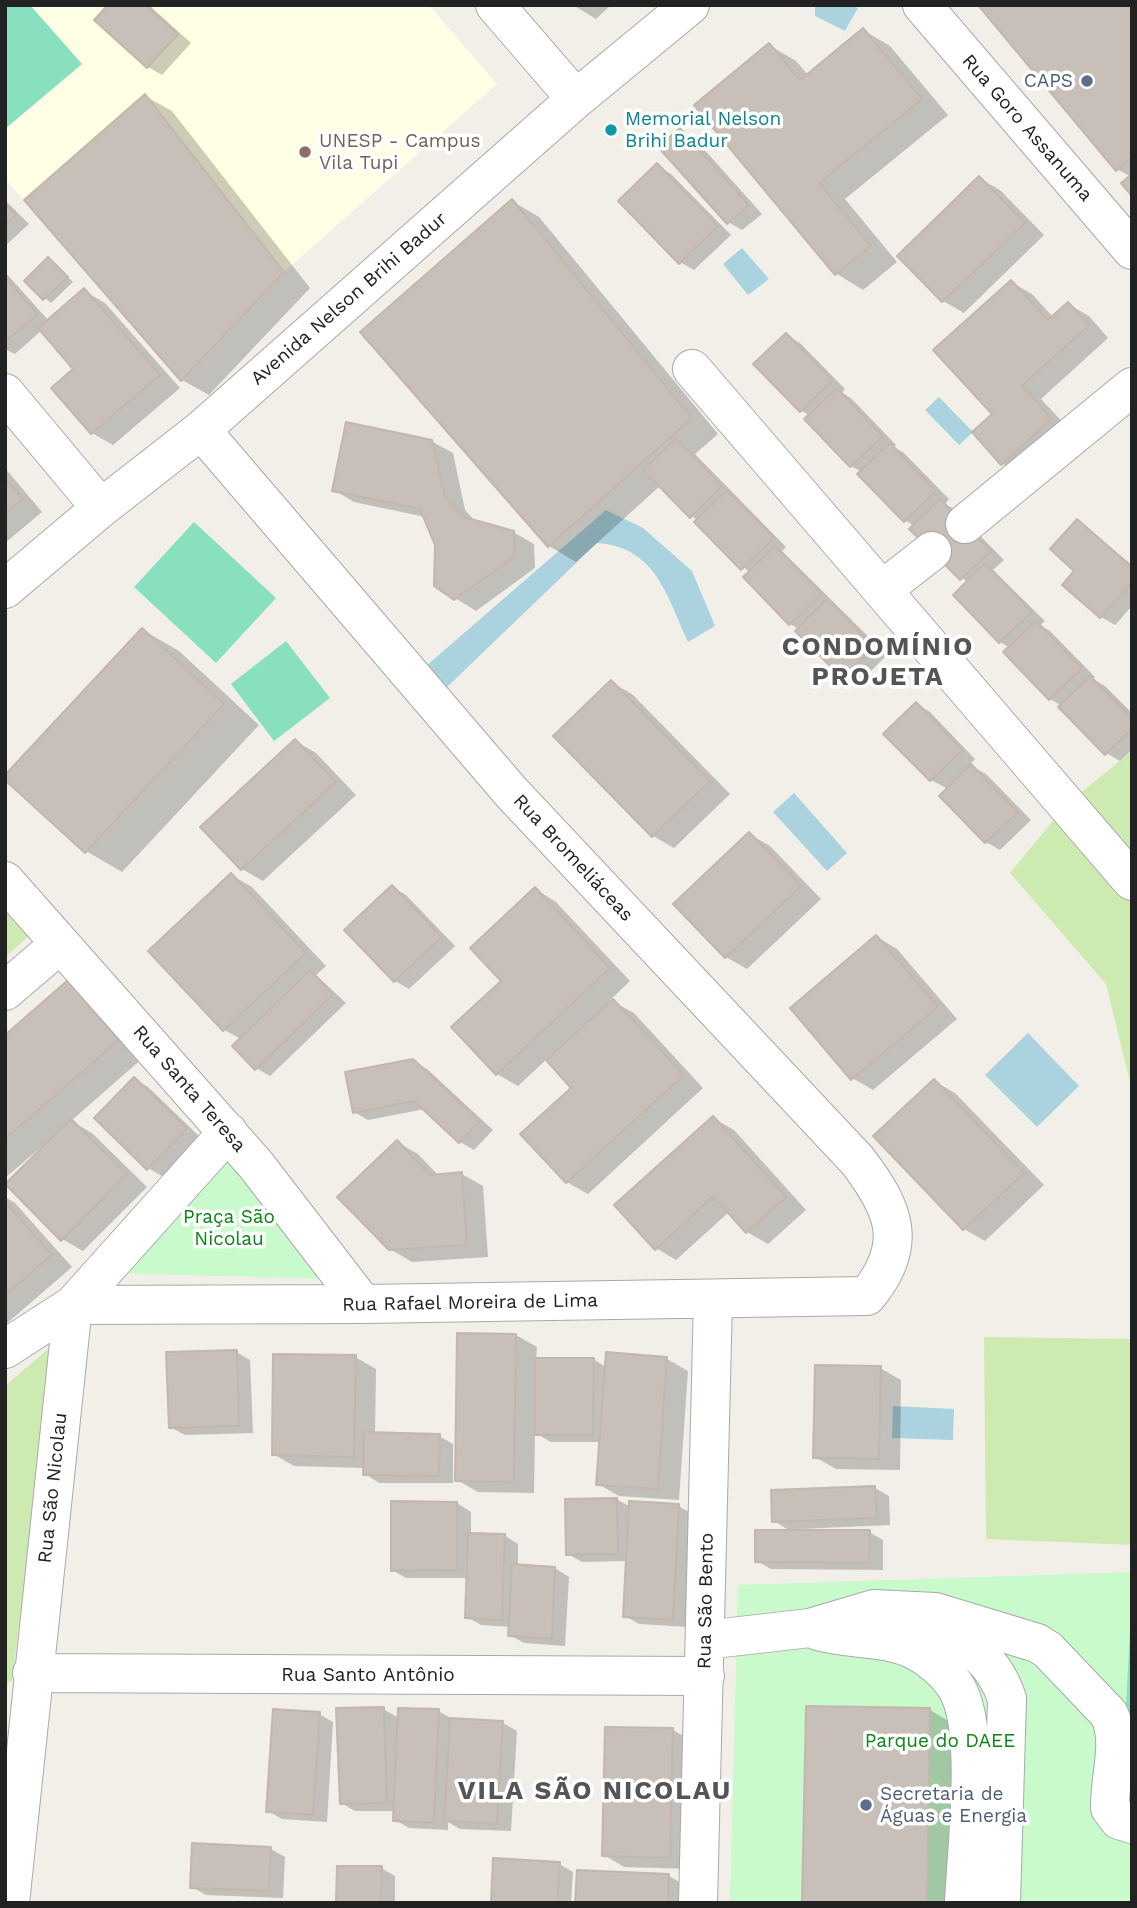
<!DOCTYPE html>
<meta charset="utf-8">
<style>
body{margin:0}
#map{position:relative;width:1137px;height:1908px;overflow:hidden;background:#f2efe9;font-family:"Work Sans",sans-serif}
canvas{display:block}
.frame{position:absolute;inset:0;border:7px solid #222;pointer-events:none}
</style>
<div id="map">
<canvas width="1137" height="1908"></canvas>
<div class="frame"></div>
</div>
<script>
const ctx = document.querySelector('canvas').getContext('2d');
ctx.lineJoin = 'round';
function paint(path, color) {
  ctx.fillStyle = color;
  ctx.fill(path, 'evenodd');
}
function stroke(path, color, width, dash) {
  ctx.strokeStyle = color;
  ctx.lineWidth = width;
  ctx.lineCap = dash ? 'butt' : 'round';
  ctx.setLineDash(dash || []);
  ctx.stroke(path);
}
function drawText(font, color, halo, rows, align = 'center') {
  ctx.font = font + ' "Work Sans",sans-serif';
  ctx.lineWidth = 7;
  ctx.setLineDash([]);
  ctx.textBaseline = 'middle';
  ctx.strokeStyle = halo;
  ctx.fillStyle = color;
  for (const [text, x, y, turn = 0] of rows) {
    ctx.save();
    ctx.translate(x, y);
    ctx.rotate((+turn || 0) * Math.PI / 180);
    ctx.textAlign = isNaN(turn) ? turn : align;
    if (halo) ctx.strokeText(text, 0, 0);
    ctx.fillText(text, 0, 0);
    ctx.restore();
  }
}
const education = new Path2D(`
 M5,5H429L497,84L284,272L145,94L24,200L5,179Z`);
const grass = new Path2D(`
 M1132,751V1090L1106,984L1010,873L1066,805Z
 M5,912L29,936L5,957Z
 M984,1337L1132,1339V1545L986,1539Z
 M55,1343L12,1681L5,1683V1386Z`);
const park = new Path2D(`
 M236,1155L326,1279L114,1273Z
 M1132,1572V1903H730L738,1585Z`);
const pitch = new Path2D(`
 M5,5H30L82,64L5,129Z
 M194,522L276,598L216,663L134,587Z
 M286,641L330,698L274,741L231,684Z
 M1131,1610H1132V1787L1122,1786Z`);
const water = new Path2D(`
 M815,5H852L858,8L845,31L815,16Z
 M742,248L769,279L748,295L723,264Z
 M939,397L973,432L959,445L925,410Z
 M606,510L643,528L692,571L715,626L688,642C667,596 656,547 597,543L446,688L426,666Z
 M794,793L847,853L827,871L773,812Z
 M1028,1033L1079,1086L1037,1127L985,1075Z
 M893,1406L954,1409L953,1440L892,1438Z`);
const shadow = new Path2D(`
 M110,5H149L191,43L162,75L148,67Z
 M573,5H611L596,19Z
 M1132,5V193L1131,177L1117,169Z
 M863,30L890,46L948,115L845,199L897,262L863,290L837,274L696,105L769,45L796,61L808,75Z
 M145,96L172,111L310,288L209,395L182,380L26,200Z
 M680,130L694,138L762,214L742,230L728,222Z
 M657,166L671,174L731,235L694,270L680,262Z
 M979,178L1000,190L1044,235L964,313L943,301Z
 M5,200L29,224L5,246Z
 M512,201L539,217L718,434L695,454L786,547L782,551L887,655L857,685L843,677L799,629L790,624L750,573L661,485L576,562L549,546L363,332Z
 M49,259L73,282L51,303L26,281Z
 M5,272L49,321L84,291L105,303L180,388L113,445L92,433L54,388L76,369L42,330L15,354L5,349Z
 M1011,282L1032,294L1054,318L1068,304L1089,316L1108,338L1041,399L1072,432L1023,476L1003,464L974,432L994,414Z
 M786,335L800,343L845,389L842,393L851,398L896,445L894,447L904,453L949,499L945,504L954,509L1004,560L993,570L1045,621L1040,625L1050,631L1095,677L1093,679L1105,686L1132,713V750L1120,761L1106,753L1062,706L1050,699L1005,652L1010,648L1000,642L968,583L911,529L914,526L905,520L862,472L851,466L806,419L810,416L801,410Z
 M431,441L453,453L465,510L476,522L513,532L534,544L535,568L476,611L455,598L425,517L354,502L334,490Z
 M5,468L42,512L5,543Z
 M1077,521L1132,565V606L1115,625L1101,617L1077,571Z
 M143,630L179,651L259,725L122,872L86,851Z
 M611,682L632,694L730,794L674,848L653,836Z
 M916,704L930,712L975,759L969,765L986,774L1031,820L1000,850L986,842L941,796L948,789L931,780Z
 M295,741L316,753L356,795L263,881L242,869Z
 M749,834L770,846L821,899L747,969L726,957L676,904Z
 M231,875L252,887L326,966L316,975L346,1003L270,1076L256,1068L241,1039L224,1030Z
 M392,887L406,895L455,946L409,989L395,981Z
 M535,889L556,902L630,981L610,1000L634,1013L703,1088L588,1194L567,1182L523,1135L574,1088L547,1059L518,1086L497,1074L503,981Z
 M877,937L897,949L957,1019L873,1090L852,1078Z
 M68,982L145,1056L71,1121L92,1133L147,1187L83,1251L62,1239L47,1142L5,1178V1037Z
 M412,1061L427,1069L493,1130L474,1150L460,1142L425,1109L368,1120L354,1112Z
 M134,1079L148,1087L200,1137L162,1176L148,1168Z
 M934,1081L955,1093L1044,1185L985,1241L964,1229L876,1136Z
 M713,1118L734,1130L806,1210L768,1244L747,1232L729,1212L676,1260L656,1248Z
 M397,1142L418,1154L439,1176L462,1174L483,1186L488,1257L412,1262L390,1249Z
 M5,1197L15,1203L72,1267L5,1325Z
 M516,1335L537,1347L536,1360L593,1359L606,1367L607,1354L667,1359L688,1371L679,1500L619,1496L598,1484L601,1442H551L535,1433L534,1493L478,1492L457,1480Z
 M236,1352L250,1360L253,1433L185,1435L170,1427Z
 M355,1357L376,1369L375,1434L439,1436L453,1444V1483H379L365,1474V1468L294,1466L273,1454Z
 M880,1368L901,1380L900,1470L836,1469L815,1457Z
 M875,1488L889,1496L890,1525L800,1529V1532H869L883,1540V1570L771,1569L757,1561L792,1532L774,1521Z
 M616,1499L631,1507L678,1506L693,1514L687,1627L639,1624L625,1616L628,1561L582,1562L568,1554Z
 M457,1503L471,1512V1535H504L518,1544V1566L555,1568L569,1577L565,1646L524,1643L510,1635L511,1627L481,1625L467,1617L468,1578H406L392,1570Z
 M383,1709L399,1718L438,1711L454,1720L503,1723L517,1731L511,1831L460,1829L448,1822V1830L409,1828L395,1820V1811H355L341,1803Z
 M930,1710L957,1726L953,1903H804Z
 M319,1714L333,1722L327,1822L282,1819L268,1811Z
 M673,1730L694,1742L691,1869L624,1867L604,1855Z
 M194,1845L271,1849L285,1857L283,1898L206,1895L192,1887Z
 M559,1864L573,1872L571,1903H492Z
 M381,1868L395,1876V1903H338Z
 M669,1876L690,1888L689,1903H577Z`);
const building = new Path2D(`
 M108,5H146L178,34L147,68L94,20Z
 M978,5H1132V157L1116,171Z
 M863,28L922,99L819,183L871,246L835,275L694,105L769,43L800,80Z
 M145,94L284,272L181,381L24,200Z
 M680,128L749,205L727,224L658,147Z
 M657,163L718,226L679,264L618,201Z
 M1132,174V196L1121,183Z
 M979,176L1025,223L942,302L897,256Z
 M512,199L692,418L548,547L360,332Z
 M5,204L16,215L5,225Z
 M48,257L68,277L43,300L24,281Z
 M5,277L38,314L5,342Z
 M1011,280L1048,320L1068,302L1089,325L1022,386L1052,419L1001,465L972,432L992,414L933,350Z
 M84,288L160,375L91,434L51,388L73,369L38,328Z
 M786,333L833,380L800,412L753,364Z
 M837,388L883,436L850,467L804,419Z
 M346,422L432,440L445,496L464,517L514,531L515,556L454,600L434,586L435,545L420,509L332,491Z
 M676,438L722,486L690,518L643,470Z
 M890,443L936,491L904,522L857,474Z
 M5,479L23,499L5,514Z
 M727,490L774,538L741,570L694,522Z
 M940,499L991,551L960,580L909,529Z
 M1077,519L1132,567V583L1100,618L1062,585L1074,571L1050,549Z
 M775,546L822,594L789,625L743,577Z
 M985,563L1032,612L999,643L953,595Z
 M827,599L874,647L842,678L795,631Z
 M1036,621L1082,668L1049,700L1003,652Z
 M142,628L224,704L85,853L5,780V775Z
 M1090,676L1132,718V729L1105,755L1058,707Z
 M611,680L710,781L652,837L553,736Z
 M916,702L963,750L930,781L883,734Z
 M295,739L336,782L241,870L200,827Z
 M971,764L1018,812L985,843L939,796Z
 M749,832L801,886L725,958L673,904Z
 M231,873L306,953L223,1031L148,951Z
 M392,885L442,937L394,982L344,930Z
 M535,887L610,968L496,1075L451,1027L501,981L470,948Z
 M876,935L938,1007L851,1080L790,1008Z
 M310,970L333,994L255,1070L232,1046Z
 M68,980L119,1040L5,1139V1035Z
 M613,999L684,1075L566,1183L520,1134L571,1088L546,1060Z
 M413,1059L480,1121L459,1143L414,1101L353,1113L345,1072Z
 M134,1077L187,1128L147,1170L94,1118Z
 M934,1079L1024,1173L963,1230L873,1136Z
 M713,1116L786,1197L746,1233L713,1196L655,1250L614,1205Z
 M71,1119L127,1174L61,1241L5,1184Z
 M397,1140L430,1175L462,1172L467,1245L389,1250L337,1197Z
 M5,1202L52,1255L5,1295Z
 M457,1333L516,1334L514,1482L455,1481Z
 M237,1350L239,1426L169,1428L166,1352Z
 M606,1352L667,1357L658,1489L596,1485Z
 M273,1354L356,1355L354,1457L272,1455Z
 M535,1358H594L593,1435H535Z
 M815,1365L881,1366L879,1459L813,1458Z
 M364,1432L440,1434L439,1476L363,1475Z
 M875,1486L877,1518L772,1522L771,1490Z
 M617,1498L618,1554L566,1555L565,1499Z
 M391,1501L457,1502V1570L391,1571Z
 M629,1501L679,1504L673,1620L623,1617Z
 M755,1530H870L869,1563L755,1562Z
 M468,1533L505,1534L502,1620L465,1618Z
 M512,1564L555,1567L552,1639L508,1636Z
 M806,1706L930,1708L927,1903H802Z
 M384,1707L387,1803L340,1804L336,1708Z
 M398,1708L439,1709L434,1823L393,1821Z
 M273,1709L320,1712L313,1815L266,1812Z
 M450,1718L503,1721L497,1824L444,1821Z
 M605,1727L673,1728L670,1858L602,1856Z
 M192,1843L271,1847L269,1891L190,1888Z
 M493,1858L560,1862L557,1903H491Z
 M337,1866H382L381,1903H336Z
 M577,1870L669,1874L668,1903H575Z`);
const minor = new Path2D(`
 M495,5L576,99
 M922,5L1132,250
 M692,369L1132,881
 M5,393L101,508
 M965,524L1132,387
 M5,589L101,508L201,430L576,99L690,5
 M882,590L932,551
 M5,881L256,1165L363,1304
 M5,991L60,944
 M73,1305L363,1304L867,1296C910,1244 894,1208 857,1160L511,792L201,430
 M5,1349L73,1305L228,1132
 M931,1625C968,1641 995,1661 1007,1699L1001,1903
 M818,1631C849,1640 883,1636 912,1649C929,1657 946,1671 956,1687C982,1728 966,1851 964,1903
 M705,1640L810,1628L874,1609L935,1612L1037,1643L1048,1650L1109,1714C1123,1743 1109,1777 1110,1808L1119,1820L1132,1824
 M32,1673L705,1676
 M10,1903L73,1305
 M698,1903L713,1300`);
const markers = [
 [1087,81,7,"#5c6f8a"],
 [611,130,7,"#0f9aa8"],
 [305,152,7,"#8d6e63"],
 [866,1805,7,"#5c6f8a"]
];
const serviceNames = [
 ["CAPS",1073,81],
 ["Secretaria de",880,1794,"left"],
 ["Águas e Energia",880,1816,"left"]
];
const cultureNames = [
 ["Memorial Nelson",625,119],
 ["Brihi Badur",625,141]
];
const streetNames = [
 ["Rua Goro Assanuma",1027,128,49],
 ["Avenida Nelson Brihi Badur",349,299,-41],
 ["Rua Bromeliáceas",573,858,47],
 ["Rua Santa Teresa",189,1089,49],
 ["Rua Rafael Moreira de Lima",470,1303,-1],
 ["Rua São Nicolau",53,1488,-84],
 ["Rua São Bento",706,1601,-89],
 ["Rua Santo Antônio",368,1675]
];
const educationNames = [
 ["UNESP - Campus",319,141],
 ["Vila Tupi",319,163]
];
const parkNames = [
 ["Praça São",229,1217],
 ["Nicolau",229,1239],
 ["Parque do DAEE",940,1741]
];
const districtNames = [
 ["CONDOMÍNIO",878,647],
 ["PROJETA",878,677],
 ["VILA SÃO NICOLAU",595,1791]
];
paint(education, '#ffffe5');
paint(grass, '#cdebb0');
paint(park, '#c8facc');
paint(pitch, '#88e0be');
paint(water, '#aad3df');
paint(shadow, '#0003');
paint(building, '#c7bfb8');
stroke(building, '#c4b6ab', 2);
stroke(minor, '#a9a9a9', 40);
stroke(minor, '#fff', 38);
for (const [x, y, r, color] of markers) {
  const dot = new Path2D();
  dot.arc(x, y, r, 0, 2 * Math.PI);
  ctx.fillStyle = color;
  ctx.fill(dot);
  stroke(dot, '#fff', 2.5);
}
drawText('19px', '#4e5e75', '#fff', serviceNames, 'right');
drawText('19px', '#0d838f', '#fff', cultureNames, 'left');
drawText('19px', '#222', '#fff', streetNames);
drawText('19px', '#785e54', '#fff', educationNames, 'left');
drawText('19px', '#0c8416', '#fff', parkNames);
ctx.letterSpacing = '2px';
drawText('bold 26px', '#555', '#fff', districtNames);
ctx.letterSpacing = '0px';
</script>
